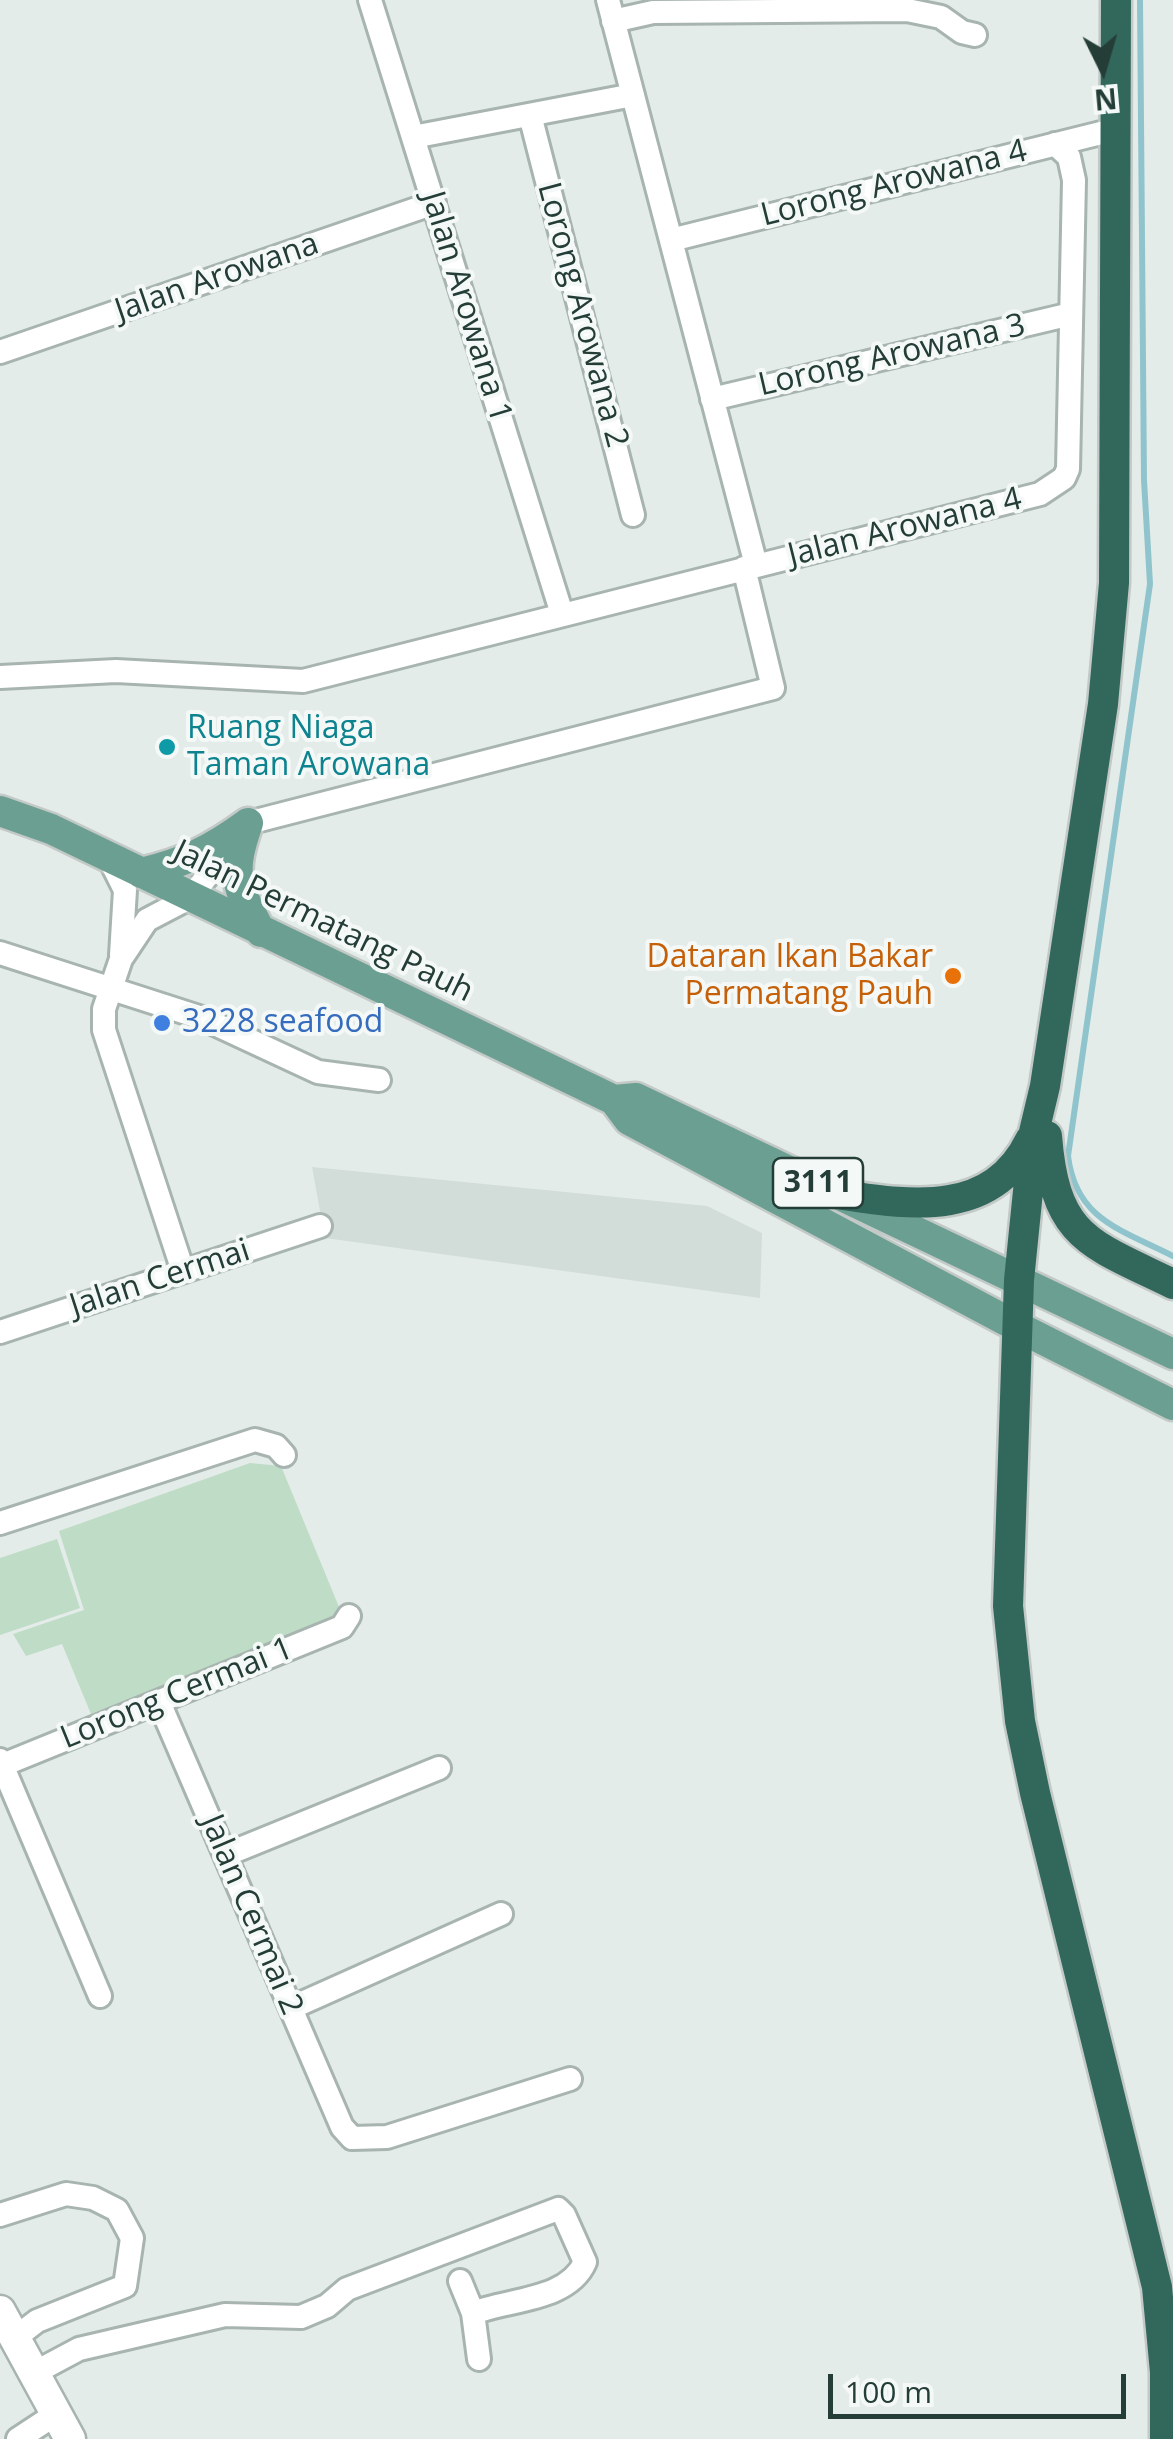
<!DOCTYPE html>
<style>
body{margin:0}
#map{position:relative;width:1173px;height:2439px;overflow:hidden;background:#e4ece9;font-family:"Open Sans",sans-serif}
canvas{display:block}
.north{position:absolute;left:1053px;top:20px;width:100px;height:100px;-webkit-text-stroke:8px #f4f9f7;paint-order:stroke;rotate:175deg;font-size:28px;font-weight:700;line-height:40px;text-align:center;color:#243d36}
.north::after{content:'';display:block;margin:auto;width:35px;height:45px;background:#243d36;clip-path:polygon(50% 0,100% 100%,50% 72%,0 100%)}
.scale{position:absolute;left:828px;top:2374px;width:298px;height:45px;box-sizing:border-box;border:5px solid #243d36;border-top:0;padding-left:12px;font-size:30px;line-height:35px;white-space:nowrap;color:#243d36;-webkit-text-stroke:8px #f4f9f7;paint-order:stroke}
</style>
<div id="map">
<canvas width="1173" height="2439"></canvas>
<div class="north">N</div>
<div class="scale">100 m</div>
</div>
<script>
const ctx = document.querySelector('canvas').getContext('2d');
ctx.lineJoin = 'round';
function paint(path, color) {
  ctx.fillStyle = color;
  ctx.fill(path, 'evenodd');
}
function stroke(path, color, width, dash) {
  ctx.strokeStyle = color;
  ctx.lineWidth = width;
  ctx.lineCap = dash ? 'butt' : 'round';
  ctx.setLineDash(dash || []);
  ctx.stroke(path);
}
function drawText(font, color, halo, rows, align = 'center') {
  ctx.font = font + ' "Open Sans",sans-serif';
  ctx.lineWidth = 8;
  ctx.setLineDash([]);
  ctx.textBaseline = 'middle';
  ctx.strokeStyle = halo;
  ctx.fillStyle = color;
  for (const [text, x, y, turn = 0] of rows) {
    ctx.save();
    ctx.translate(x, y);
    ctx.rotate((+turn || 0) * Math.PI / 180);
    ctx.textAlign = isNaN(turn) ? turn : align;
    if (halo) ctx.strokeText(text, 0, 0);
    ctx.fillText(text, 0, 0);
    ctx.restore();
  }
}
const built = new Path2D(`
 M312,1167L707,1206L762,1233L760,1298L325,1238Z`);
const green = new Path2D(`
 M250,1463L281,1466L339,1607L333,1620L91,1714L62,1644L26,1656L13,1634L84,1610L59,1531Z
 M57,1539L80,1608L0,1635V1558Z`);
const stream = new Path2D(`
 M1140,0L1144,480L1150,584L1068,1156C1076,1220 1122,1230 1173,1256`);
const minor = new Path2D(`
 M370,0L562,614
 M608,0L756,565
 M613,21L653,12L907,10L941,17L962,32L975,35
 M530,115L633,515
 M413,137L633,95
 M671,240L1117,129
 M0,352L434,203
 M712,399L1071,314
 M0,677L116,671L303,681L1040,494L1064,478L1068,469L1074,180L1069,157L1055,144
 M108,856L125,890L121,955
 M0,953L202,1018L318,1072L379,1080
 M183,1271L104,1030V1009L121,959L147,920L191,897L248,823L773,688L744,568
 M0,1332L320,1226
 M0,1523L255,1440L276,1446L284,1455
 M159,1702L342,2127L352,2138L387,2137L570,2079
 M0,1760L100,1996
 M0,1766L342,1627L349,1616
 M225,1855L439,1768
 M291,2008L501,1914
 M0,2215L66,2194L93,2198L117,2210L132,2238L125,2286L37,2321L15,2338
 M460,2281L473,2313L479,2359
 M34,2373L79,2349L225,2315L301,2317L327,2306L347,2289L558,2209L564,2215L585,2262C568,2301 508,2299 473,2313
 M18,2439L56,2414`);
const tertiary = new Path2D(`
 M0,2311L70,2439`);
const primary = new Path2D(`
 M0,811L51,829L614,1100L629,1120L1018,1327L1173,1405
 M248,823C230,875 236,885 261,932
 M141,873C186,862 211,850 248,823
 M614,1100L636,1098L1173,1354`);
const motorway = new Path2D(`
 M1116,0L1114,583L1103,704L1045,1086L1034,1132L1019,1280L1008,1606L1020,1721L1035,1793L1157,2287L1165,2372V2439
 M1047,1136C1055,1238 1089,1243 1173,1284
 M843,1195C914,1206 993,1216 1030,1140`);
const markers = [
 [167,747,10,"#0f9aa8"],
 [953,976,10,"#e8710a"],
 [162,1023,10,"#3f7fe0"]
];
const shields = [
 [818,1183,90]
];
const shieldNames = [
 ["3111",818,1183]
];
const streetNames = [
 ["Lorong Arowana 4",894,184,-14],
 ["Jalan Arowana",217,278,-19],
 ["Jalan Arowana 1",466,307,73],
 ["Lorong Arowana 2",582,315,75],
 ["Lorong Arowana 3",892,356,-13],
 ["Jalan Arowana 4",905,528,-14],
 ["Jalan Permatang Pauh",323,922,26],
 ["Jalan Cermai",160,1279,-18],
 ["Lorong Cermai 1",177,1694,-22],
 ["Jalan Cermai 2",251,1915,67]
];
const cultureNames = [
 ["Ruang Niaga",187,729],
 ["Taman Arowana",187,766]
];
const foodNames = [
 ["Dataran Ikan Bakar",933,958],
 ["Permatang Pauh",933,995]
];
const shopNames = [
 ["3228 seafood",182,1023]
];
paint(built, '#d2dcd8');
paint(green, '#bedcc6');
stroke(stream, '#90c4cd', 6);
stroke(minor, '#a7b4b0', 28);
stroke(tertiary, '#a7b4b0', 35);
stroke(primary, '#c2c9c7', 35);
stroke(motorway, '#c2c9c7', 35);
stroke(minor, '#fff', 22);
stroke(tertiary, '#fff', 30);
stroke(primary, '#6b9f92', 30);
stroke(motorway, '#32675c', 30);
for (const [x, y, r, color] of markers) {
  const dot = new Path2D();
  dot.arc(x, y, r, 0, 2 * Math.PI);
  ctx.fillStyle = color;
  ctx.fill(dot);
  stroke(dot, '#f4f9f7', 4);
}
for (const [x, y, w] of shields) {
  const box = new Path2D();
  box.roundRect(x - w / 2, y - 25, w, 50, 8);
  ctx.fillStyle = '#f4f9f7';
  ctx.fill(box);
  stroke(box, '#243d36', 2.5);
}
drawText('bold 30px', '#243d36', null, shieldNames);
drawText('32px', '#243d36', '#f4f9f7', streetNames);
drawText('32px', '#0d838f', '#f4f9f7', cultureNames, 'left');
drawText('32px', '#c56008', '#f4f9f7', foodNames, 'right');
drawText('32px', '#366cbe', '#f4f9f7', shopNames, 'left');
</script>
